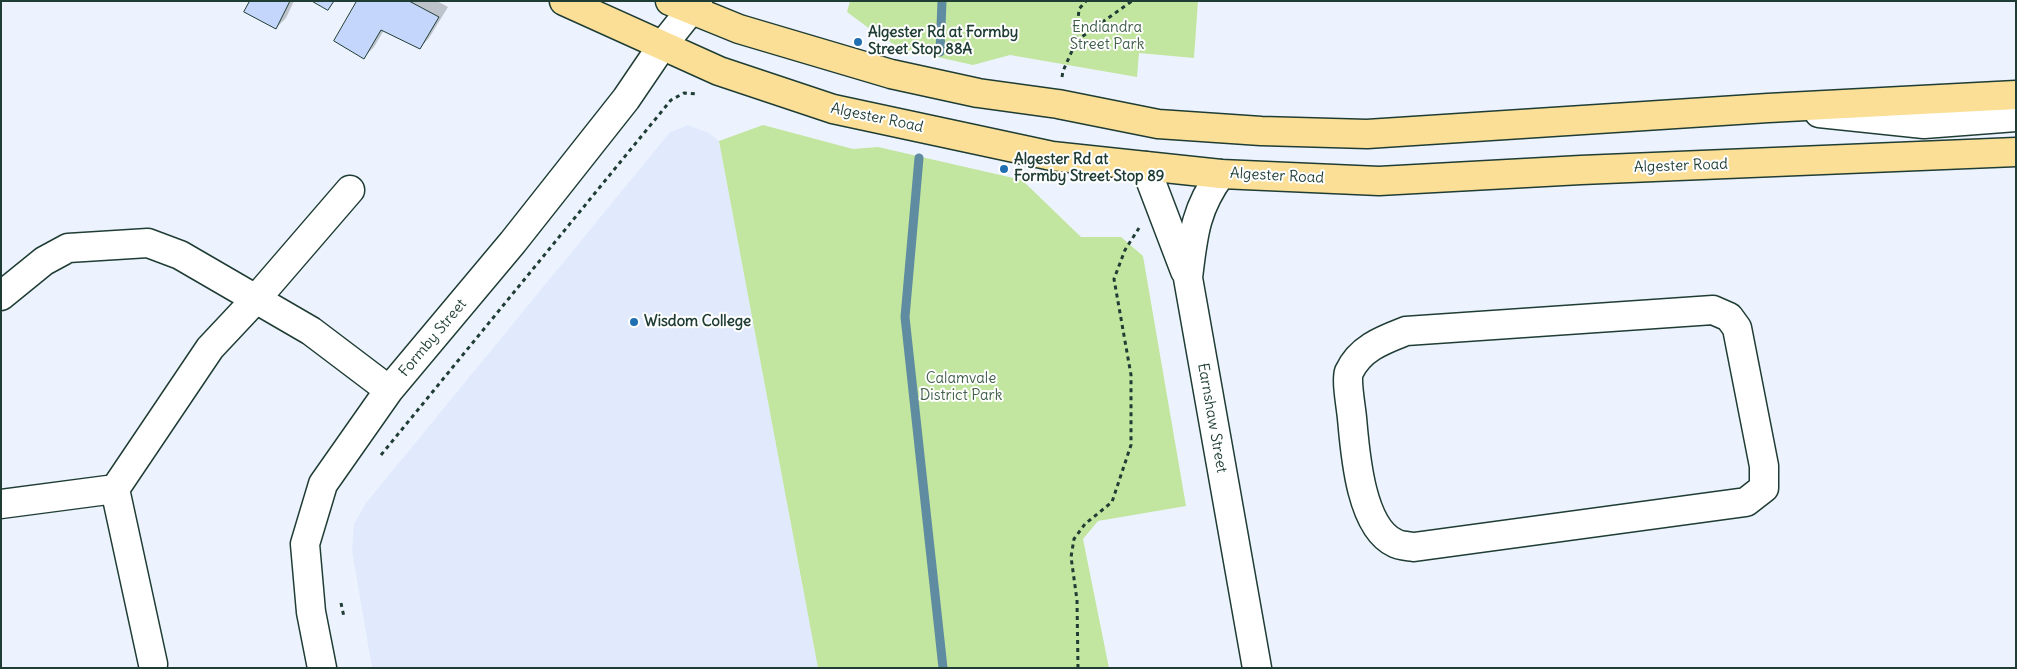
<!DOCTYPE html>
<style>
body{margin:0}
#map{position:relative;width:2017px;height:669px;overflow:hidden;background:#edf3fe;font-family:Delius,sans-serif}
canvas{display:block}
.frame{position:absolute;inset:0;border:2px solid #1f3d34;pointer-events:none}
</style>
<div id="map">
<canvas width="2017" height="669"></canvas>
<div class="frame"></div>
</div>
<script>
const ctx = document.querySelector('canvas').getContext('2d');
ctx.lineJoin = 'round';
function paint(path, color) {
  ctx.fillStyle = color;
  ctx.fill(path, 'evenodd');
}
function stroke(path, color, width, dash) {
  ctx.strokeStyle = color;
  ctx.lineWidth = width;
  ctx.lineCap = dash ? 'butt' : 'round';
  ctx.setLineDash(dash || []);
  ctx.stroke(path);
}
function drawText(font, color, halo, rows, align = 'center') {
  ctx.font = font + ' Delius,sans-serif';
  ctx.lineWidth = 4;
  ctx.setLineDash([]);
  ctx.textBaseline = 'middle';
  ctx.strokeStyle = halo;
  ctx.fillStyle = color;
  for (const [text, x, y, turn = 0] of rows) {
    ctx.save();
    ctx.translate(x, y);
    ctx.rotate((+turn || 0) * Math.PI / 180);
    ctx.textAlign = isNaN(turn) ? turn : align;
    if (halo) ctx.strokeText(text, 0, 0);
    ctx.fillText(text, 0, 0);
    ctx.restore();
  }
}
const built = new Path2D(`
 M688,125L709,133L719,141L818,668H372L352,551L354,524L366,503L670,132Z`);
const green = new Path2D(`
 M850,1H1198L1194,58L1139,53L1137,77L1010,55L973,65L902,49L878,35L847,12Z
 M763,125L853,149L878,147L1022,180L1081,237H1121L1143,256L1186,506L1098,521L1083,539L1109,668H818L719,141Z`);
const shadow = new Path2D(`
 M252,1H294L286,18L276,28Z
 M358,1H437L448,7L429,38L420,48L384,30L374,47L364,57Z`);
const stream = new Path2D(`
 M940,52L942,1
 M919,158L905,317L943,668`);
const building = new Path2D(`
 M250,1H290L276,29L244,12Z
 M312,1H334L328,10Z
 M357,1H409L439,17L420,49L381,30L364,59L334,41Z`);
const path = new Path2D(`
 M1076,41L1132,1
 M1062,77L1063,71L1076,42L1079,9L1086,1
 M381,455L671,100L684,93L697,94
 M341,603L344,617
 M1078,668L1077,600L1071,557L1074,539L1085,524L1112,502L1131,445V375L1114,279L1125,250L1139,228`);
const minor = new Path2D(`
 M1819,113L1924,124L2016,117
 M1145,166L1185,271
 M1221,174C1195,209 1193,236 1188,278L1257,668
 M1,296L44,261L68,248L148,243L180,255L311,331L389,390
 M1713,310L1729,317L1737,328L1764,466V488L1746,502L1414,547C1408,546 1400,546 1395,543C1360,527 1355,451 1352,418C1351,407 1346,381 1349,372C1360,348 1383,340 1406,331Z
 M1,504L115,489
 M153,664L115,489L210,348L256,299L350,190
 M322,668L311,612L305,544L323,484L389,390L513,242L626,99L662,46L698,1`);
const major = new Path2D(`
 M564,1L719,71L833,109L1052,156L1221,174L1379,181L1581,170L2016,152
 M670,1L739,29L891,74L978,93L1058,104L1158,124L1261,131L1367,134L1768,108L2016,95`);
const markers = [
 [858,42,5,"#1f6fb2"],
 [1004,169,5,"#1f6fb2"],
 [634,322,5,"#1f6fb2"]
];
const parkNames = [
 ["Endiandra",1107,28],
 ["Street Park",1107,45],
 ["Calamvale",961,379],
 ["District Park",961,396]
];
const poiNames = [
 ["Algester Rd at Formby",868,33],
 ["Street Stop 88A",868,50],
 ["Algester Rd at",1014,160],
 ["Formby Street Stop 89",1014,177],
 ["Wisdom College",644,322]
];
const streetNames = [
 ["Algester Road",877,118,12],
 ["Algester Road",1681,166,-2],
 ["Algester Road",1277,176,3],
 ["Formby Street",433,338,-50],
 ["Earnshaw Street",1212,418,80]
];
paint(built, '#e1eafd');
paint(green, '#c2e59f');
paint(shadow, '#0003');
stroke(stream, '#5f8ca0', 9);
paint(building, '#c4d6fc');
stroke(building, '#1f3d34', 1);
stroke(minor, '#1f3d34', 31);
stroke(major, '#1f3d34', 31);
stroke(path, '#1f3d34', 3, [4, 4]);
stroke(minor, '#fff', 28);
stroke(major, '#fbdf96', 28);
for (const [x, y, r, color] of markers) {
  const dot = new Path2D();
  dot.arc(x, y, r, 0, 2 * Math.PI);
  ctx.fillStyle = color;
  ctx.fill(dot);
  stroke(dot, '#fff', 2);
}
drawText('15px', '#405f49', '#fff', parkNames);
drawText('bold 15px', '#1f3d34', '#fff', poiNames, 'left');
drawText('15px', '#1f3d34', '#fff', streetNames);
</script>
